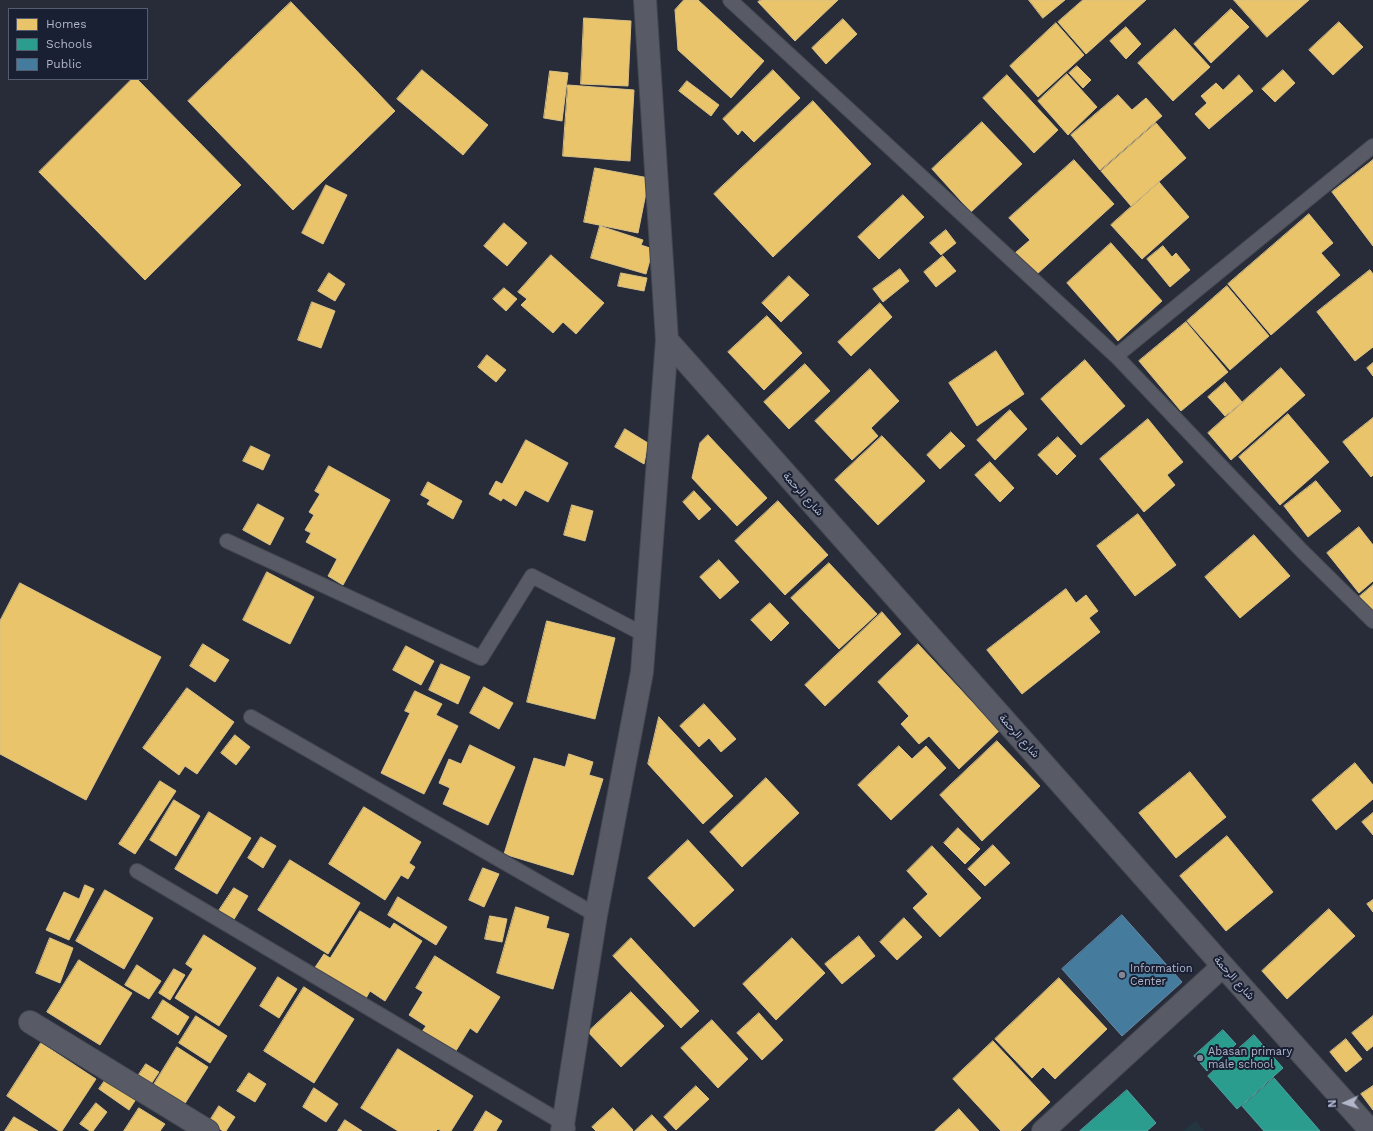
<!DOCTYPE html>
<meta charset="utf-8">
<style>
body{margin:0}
#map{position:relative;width:1373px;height:1131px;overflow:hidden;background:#282c38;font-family:"Work Sans",sans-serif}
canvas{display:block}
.legend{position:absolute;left:8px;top:8px;width:140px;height:72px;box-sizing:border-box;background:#1a2034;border:1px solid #565c70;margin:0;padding:5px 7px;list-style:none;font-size:12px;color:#b1b6ca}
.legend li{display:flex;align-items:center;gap:8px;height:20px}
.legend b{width:20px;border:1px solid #565c70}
.north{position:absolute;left:1325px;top:1083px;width:40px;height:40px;-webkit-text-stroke:3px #1a2034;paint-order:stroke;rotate:267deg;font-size:11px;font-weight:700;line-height:16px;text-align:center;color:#b1b6ca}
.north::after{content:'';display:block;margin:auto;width:14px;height:18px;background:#b1b6ca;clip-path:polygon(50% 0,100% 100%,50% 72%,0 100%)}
</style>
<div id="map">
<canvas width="1373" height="1131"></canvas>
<ul class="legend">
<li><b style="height:11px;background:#e9c46a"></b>Homes</li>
<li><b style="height:11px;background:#2a9d8f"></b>Schools</li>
<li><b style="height:11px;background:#457b9d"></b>Public</li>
</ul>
<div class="north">N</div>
</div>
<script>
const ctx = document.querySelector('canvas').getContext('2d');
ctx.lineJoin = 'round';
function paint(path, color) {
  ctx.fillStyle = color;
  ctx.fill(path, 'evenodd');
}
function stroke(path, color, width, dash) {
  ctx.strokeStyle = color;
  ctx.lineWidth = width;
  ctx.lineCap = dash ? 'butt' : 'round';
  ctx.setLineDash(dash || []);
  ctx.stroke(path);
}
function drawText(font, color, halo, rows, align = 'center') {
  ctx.font = font + ' "Work Sans",Vazirmatn,sans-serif';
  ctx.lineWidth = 4;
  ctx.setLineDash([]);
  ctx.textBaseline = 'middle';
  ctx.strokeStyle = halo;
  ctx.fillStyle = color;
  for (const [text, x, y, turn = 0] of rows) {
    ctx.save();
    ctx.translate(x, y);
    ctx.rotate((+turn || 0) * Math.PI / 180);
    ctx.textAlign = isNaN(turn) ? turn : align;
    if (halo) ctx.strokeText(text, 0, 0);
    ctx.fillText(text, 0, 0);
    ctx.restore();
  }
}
const green = new Path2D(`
 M1196,1121L1204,1131H1183Z`);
const homes = new Path2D(`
 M684,0H698L764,61L731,98L678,50L675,10Z
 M761,0H838L795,41L758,2Z
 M1029,0H1065L1043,18Z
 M1083,0H1146L1086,54L1058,22Z
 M1234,0H1309L1267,37Z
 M291,2L395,111L293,210L188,101Z
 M1231,9L1249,27L1211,63L1194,44Z
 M584,18L631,21L628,86L581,84Z
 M843,19L857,34L826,64L812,48Z
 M1339,22L1363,47L1333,75L1309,50Z
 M1056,23L1084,55L1038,97L1010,66Z
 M1126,27L1141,44L1126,59L1110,41Z
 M1175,29L1210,67L1173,101L1138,63Z
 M1077,66L1091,80L1083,88L1069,73Z
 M422,70L488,125L463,155L397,99Z
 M773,70L800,98L754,142L742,130L738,135L723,119Z
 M1283,70L1295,83L1275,102L1262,89Z
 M550,71L568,73L562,121L544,118Z
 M1067,74L1097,107L1068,135L1038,101Z
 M1007,75L1058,130L1034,153L983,98Z
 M1239,75L1253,91L1209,129L1195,114L1207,103L1201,96L1216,83L1223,90Z
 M132,79H137L241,185L145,280L39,172Z
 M687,81L719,105L711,116L679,91Z
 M568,85L634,90L630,161L563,156Z
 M1118,95L1132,110L1146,98L1162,116L1100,170L1071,135Z
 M813,101L871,164L773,257L714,194Z
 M982,122L1022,164L971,212L932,169Z
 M1156,123L1186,158L1131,206L1101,171Z
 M1074,160L1114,204L1036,275L1015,253L1030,240L1009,218Z
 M1373,160V246L1332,192Z
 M595,168L649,178L638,233L584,222Z
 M1159,182L1189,217L1142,259L1111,225Z
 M326,185L347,195L323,244L302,233Z
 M903,195L924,217L879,259L858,237Z
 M1309,214L1333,243L1321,253L1340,275L1271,335L1228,284Z
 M504,223L527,243L507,266L484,246Z
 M600,226L643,240L641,245L653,249L646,274L591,258Z
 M946,230L956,243L941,255L930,243Z
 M1111,243L1162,301L1118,341L1067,283Z
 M1163,246L1172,257L1176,253L1190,270L1170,287L1147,259Z
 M551,255L604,303L576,334L563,322L553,333L521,305L527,299L518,292Z
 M943,256L956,271L936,287L924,272Z
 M900,269L909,281L883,302L873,289Z
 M1370,270L1373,274V347L1355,361L1317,312Z
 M329,273L345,284L335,301L318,291Z
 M621,273L647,278L644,291L618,286Z
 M789,276L809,295L781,322L762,303Z
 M1227,286L1269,336L1230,370L1187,321Z
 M504,288L517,299L506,311L493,299Z
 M312,302L335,311L321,348L298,340Z
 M880,303L892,317L851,356L838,342Z
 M767,316L802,353L764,390L728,352Z
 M1186,322L1228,372L1181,411L1139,361Z
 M996,351L1024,394L977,426L949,383Z
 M487,355L506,370L496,382L478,367Z
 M1085,360L1125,406L1081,445L1041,399Z
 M1373,363V376L1367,368Z
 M805,364L830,391L789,429L764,402Z
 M1281,368L1305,395L1231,460L1208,433Z
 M870,369L899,401L871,428L878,436L852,460L815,421Z
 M1225,382L1242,402L1225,416L1208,397Z
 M1010,410L1027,429L995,460L977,440Z
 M1288,414L1329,462L1280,505L1239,457Z
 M1373,418V475L1371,477L1343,442Z
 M1148,419L1183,462L1167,475L1175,485L1144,512L1100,459Z
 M625,429L648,443L644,464L615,447Z
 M951,432L965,446L940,469L927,455Z
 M708,435L767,498L737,526L692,478L700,443Z
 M882,436L925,481L878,525L835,480Z
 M1058,437L1076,456L1057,475L1038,455Z
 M526,440L568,463L548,502L525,490L516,506L503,498L501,501L489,494L496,481L502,484Z
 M251,446L270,455L263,470L243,461Z
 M990,462L1014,488L1000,502L975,475Z
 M329,466L390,500L343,585L328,576L337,559L306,542L311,533L305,530L314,515L309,512L320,494L315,491Z
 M1316,481L1341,511L1308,537L1284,506Z
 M428,482L462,501L453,519L427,504L430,500L421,495Z
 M694,491L711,509L699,520L683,502Z
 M778,501L828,555L785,595L735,541Z
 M258,504L284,518L270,545L243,530Z
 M572,505L593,511L585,541L564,535Z
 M1138,514L1176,565L1135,596L1097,546Z
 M1359,527L1373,545V581L1359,593L1327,553Z
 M1254,535L1290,576L1240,618L1205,577Z
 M719,560L739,582L720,599L700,577Z
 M829,563L877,614L839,649L791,598Z
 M267,572L314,597L290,644L243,620Z
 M20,583L161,657L86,800L0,754V621Z
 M1373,585V613L1359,597Z
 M1066,589L1076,603L1086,595L1098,611L1089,618L1100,632L1022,694L987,650Z
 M770,603L789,623L771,641L751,620Z
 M882,612L901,634L825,706L805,685Z
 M547,621L615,638L595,719L527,702Z
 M203,644L229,660L215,682L190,666Z
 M918,644L999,731L959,769L929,736L919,744L901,724L909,716L878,682Z
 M406,646L434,661L421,685L393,670Z
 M441,664L470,677L458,704L429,690Z
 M484,687L513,703L499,729L470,713Z
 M187,688L234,722L197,774L185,766L179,775L143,748Z
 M415,691L442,704L436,715L458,726L424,794L381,773L410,713L405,711Z
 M704,704L736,739L721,752L709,738L699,747L680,726Z
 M659,717L733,796L703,824L648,764Z
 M235,735L250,747L236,765L221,753Z
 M997,741L1040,786L982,841L940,795Z
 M470,745L515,767L488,825L443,804L450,788L439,783L449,759L461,764Z
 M899,746L912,759L926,746L946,768L891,820L858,785Z
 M569,754L593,762L589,775L603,779L573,875L504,854L534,758L565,767Z
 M1355,763L1373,785V799L1336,830L1312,800Z
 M1190,772L1226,817L1176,858L1139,813Z
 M766,778L799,813L742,867L710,832Z
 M160,781L176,791L135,854L119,844Z
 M174,800L200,816L176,856L150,840Z
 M364,807L421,842L409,863L415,867L408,879L401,875L385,900L329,864Z
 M209,812L251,838L217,894L175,869Z
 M1373,813V835L1362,822Z
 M958,828L980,849L965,864L944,843Z
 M1227,836L1273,892L1226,931L1180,876Z
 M261,837L276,846L263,868L248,858Z
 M688,840L734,890L694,927L648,878Z
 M993,845L1010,863L985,886L968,869Z
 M932,846L981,898L940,937L913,908L928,894L907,871Z
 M290,860L360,903L328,954L258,910Z
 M483,868L499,874L484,907L469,900Z
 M85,885L94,889L69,940L46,930L64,892L79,899Z
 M234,888L248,896L233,921L218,912Z
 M105,890L153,918L124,969L76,941Z
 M398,897L447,927L436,945L388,915Z
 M1373,900V912L1367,904Z
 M516,907L549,917L546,928L569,934L553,989L497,973Z
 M1329,909L1355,936L1287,999L1262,971Z
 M360,911L390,929L394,923L422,941L385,1001L370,991L365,1000L314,969L324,954L330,958Z
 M490,916L507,919L502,942L485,939Z
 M904,918L922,937L897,960L880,942Z
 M204,935L256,968L219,1026L175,998L193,969L186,964Z
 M859,936L875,956L842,984L825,964Z
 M50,938L73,948L60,983L36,973Z
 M631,938L699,1011L681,1028L613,956Z
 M792,938L825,973L776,1020L743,984Z
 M435,956L500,997L477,1033L470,1028L454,1054L421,1033L426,1026L409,1015L423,992L416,988Z
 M79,960L132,993L100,1045L47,1012Z
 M137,965L161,981L149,999L125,985Z
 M174,969L185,975L170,1000L159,993Z
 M278,977L297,989L279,1018L260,1006Z
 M1059,978L1107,1029L1055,1079L1043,1067L1032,1078L995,1039Z
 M304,987L354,1019L314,1083L264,1051Z
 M631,992L664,1026L621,1067L588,1032Z
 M163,1000L189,1017L178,1035L152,1018Z
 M759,1013L783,1040L762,1060L737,1033Z
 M196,1016L227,1036L210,1063L179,1043Z
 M1373,1016V1046L1367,1051L1352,1033Z
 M712,1020L748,1059L718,1088L681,1048Z
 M1346,1039L1362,1059L1346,1072L1330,1052Z
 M993,1041L1050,1102L1020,1131H1001L953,1079Z
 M41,1043L96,1079L62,1131H59L7,1096Z
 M177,1047L208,1067L184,1105L153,1086Z
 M398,1049L473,1096L451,1131H441L438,1129L436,1131H398L361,1108Z
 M146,1064L159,1072L151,1084L138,1076Z
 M249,1073L266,1084L255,1102L237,1091Z
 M108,1076L138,1096L129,1110L99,1089Z
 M696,1086L709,1099L676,1130L664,1117Z
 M1373,1086V1110L1361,1094Z
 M314,1088L338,1104L326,1122L303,1107Z
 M96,1103L107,1112L93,1131H90L80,1124Z
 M219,1106L235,1117L226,1131H223L209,1122Z
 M139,1108L165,1124L160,1131H124Z
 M613,1108L633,1130L632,1131H596L592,1127Z
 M959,1109L979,1131H935Z
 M486,1111L502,1121L496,1131H474Z
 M652,1115L667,1131H635Z
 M14,1117L38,1131H5Z
 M345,1120L362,1131H338Z`);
const schools = new Path2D(`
 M1223,1030L1236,1044L1207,1071L1194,1056Z
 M1254,1035L1283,1068L1237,1109L1208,1076Z
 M1274,1078L1320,1131H1264L1242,1106Z
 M1127,1090L1156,1123L1147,1131H1080Z`);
const public = new Path2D(`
 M1122,915L1182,982L1122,1036L1062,969Z`);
const lane = new Path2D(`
 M730,0L1116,356L1302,551L1373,621
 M1116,356L1373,146
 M227,541L481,658L532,576L645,635
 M251,717L596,915
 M137,871L563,1123L568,1128`);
const street = new Path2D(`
 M667,340L1223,966L1371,1131
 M30,1022L208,1131
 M562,1131L596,915L642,672L667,340L645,0
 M1043,1131L1223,966`);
const markers = [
 [1122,975,4,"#818697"],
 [1200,1058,4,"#818697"]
];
const streetNames = [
 ["شارع الرحمة",803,494,48],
 ["شارع الرحمة",1019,736,48],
 ["شارع الرحمة",1234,978,48]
];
const poiNames = [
 ["Information",1130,969],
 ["Center",1130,982],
 ["Abasan primary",1208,1052],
 ["male school",1208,1065]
];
paint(green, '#24363f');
paint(homes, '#e9c46a');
stroke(homes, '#d8c087', 1);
paint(schools, '#2a9d8f');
stroke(schools, '#52a4a1', 1);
paint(public, '#457b9d');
stroke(public, '#658daa', 1);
stroke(lane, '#444851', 16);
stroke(street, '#444851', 24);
stroke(lane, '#585b66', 14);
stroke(street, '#585b66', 22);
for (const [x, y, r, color] of markers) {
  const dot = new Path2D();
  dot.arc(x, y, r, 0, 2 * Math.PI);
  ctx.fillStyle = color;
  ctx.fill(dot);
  stroke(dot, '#1a2034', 1.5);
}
drawText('11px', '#b1b6ca', '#1a2034', streetNames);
drawText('11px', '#b1b6ca', '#1a2034', poiNames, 'left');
</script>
